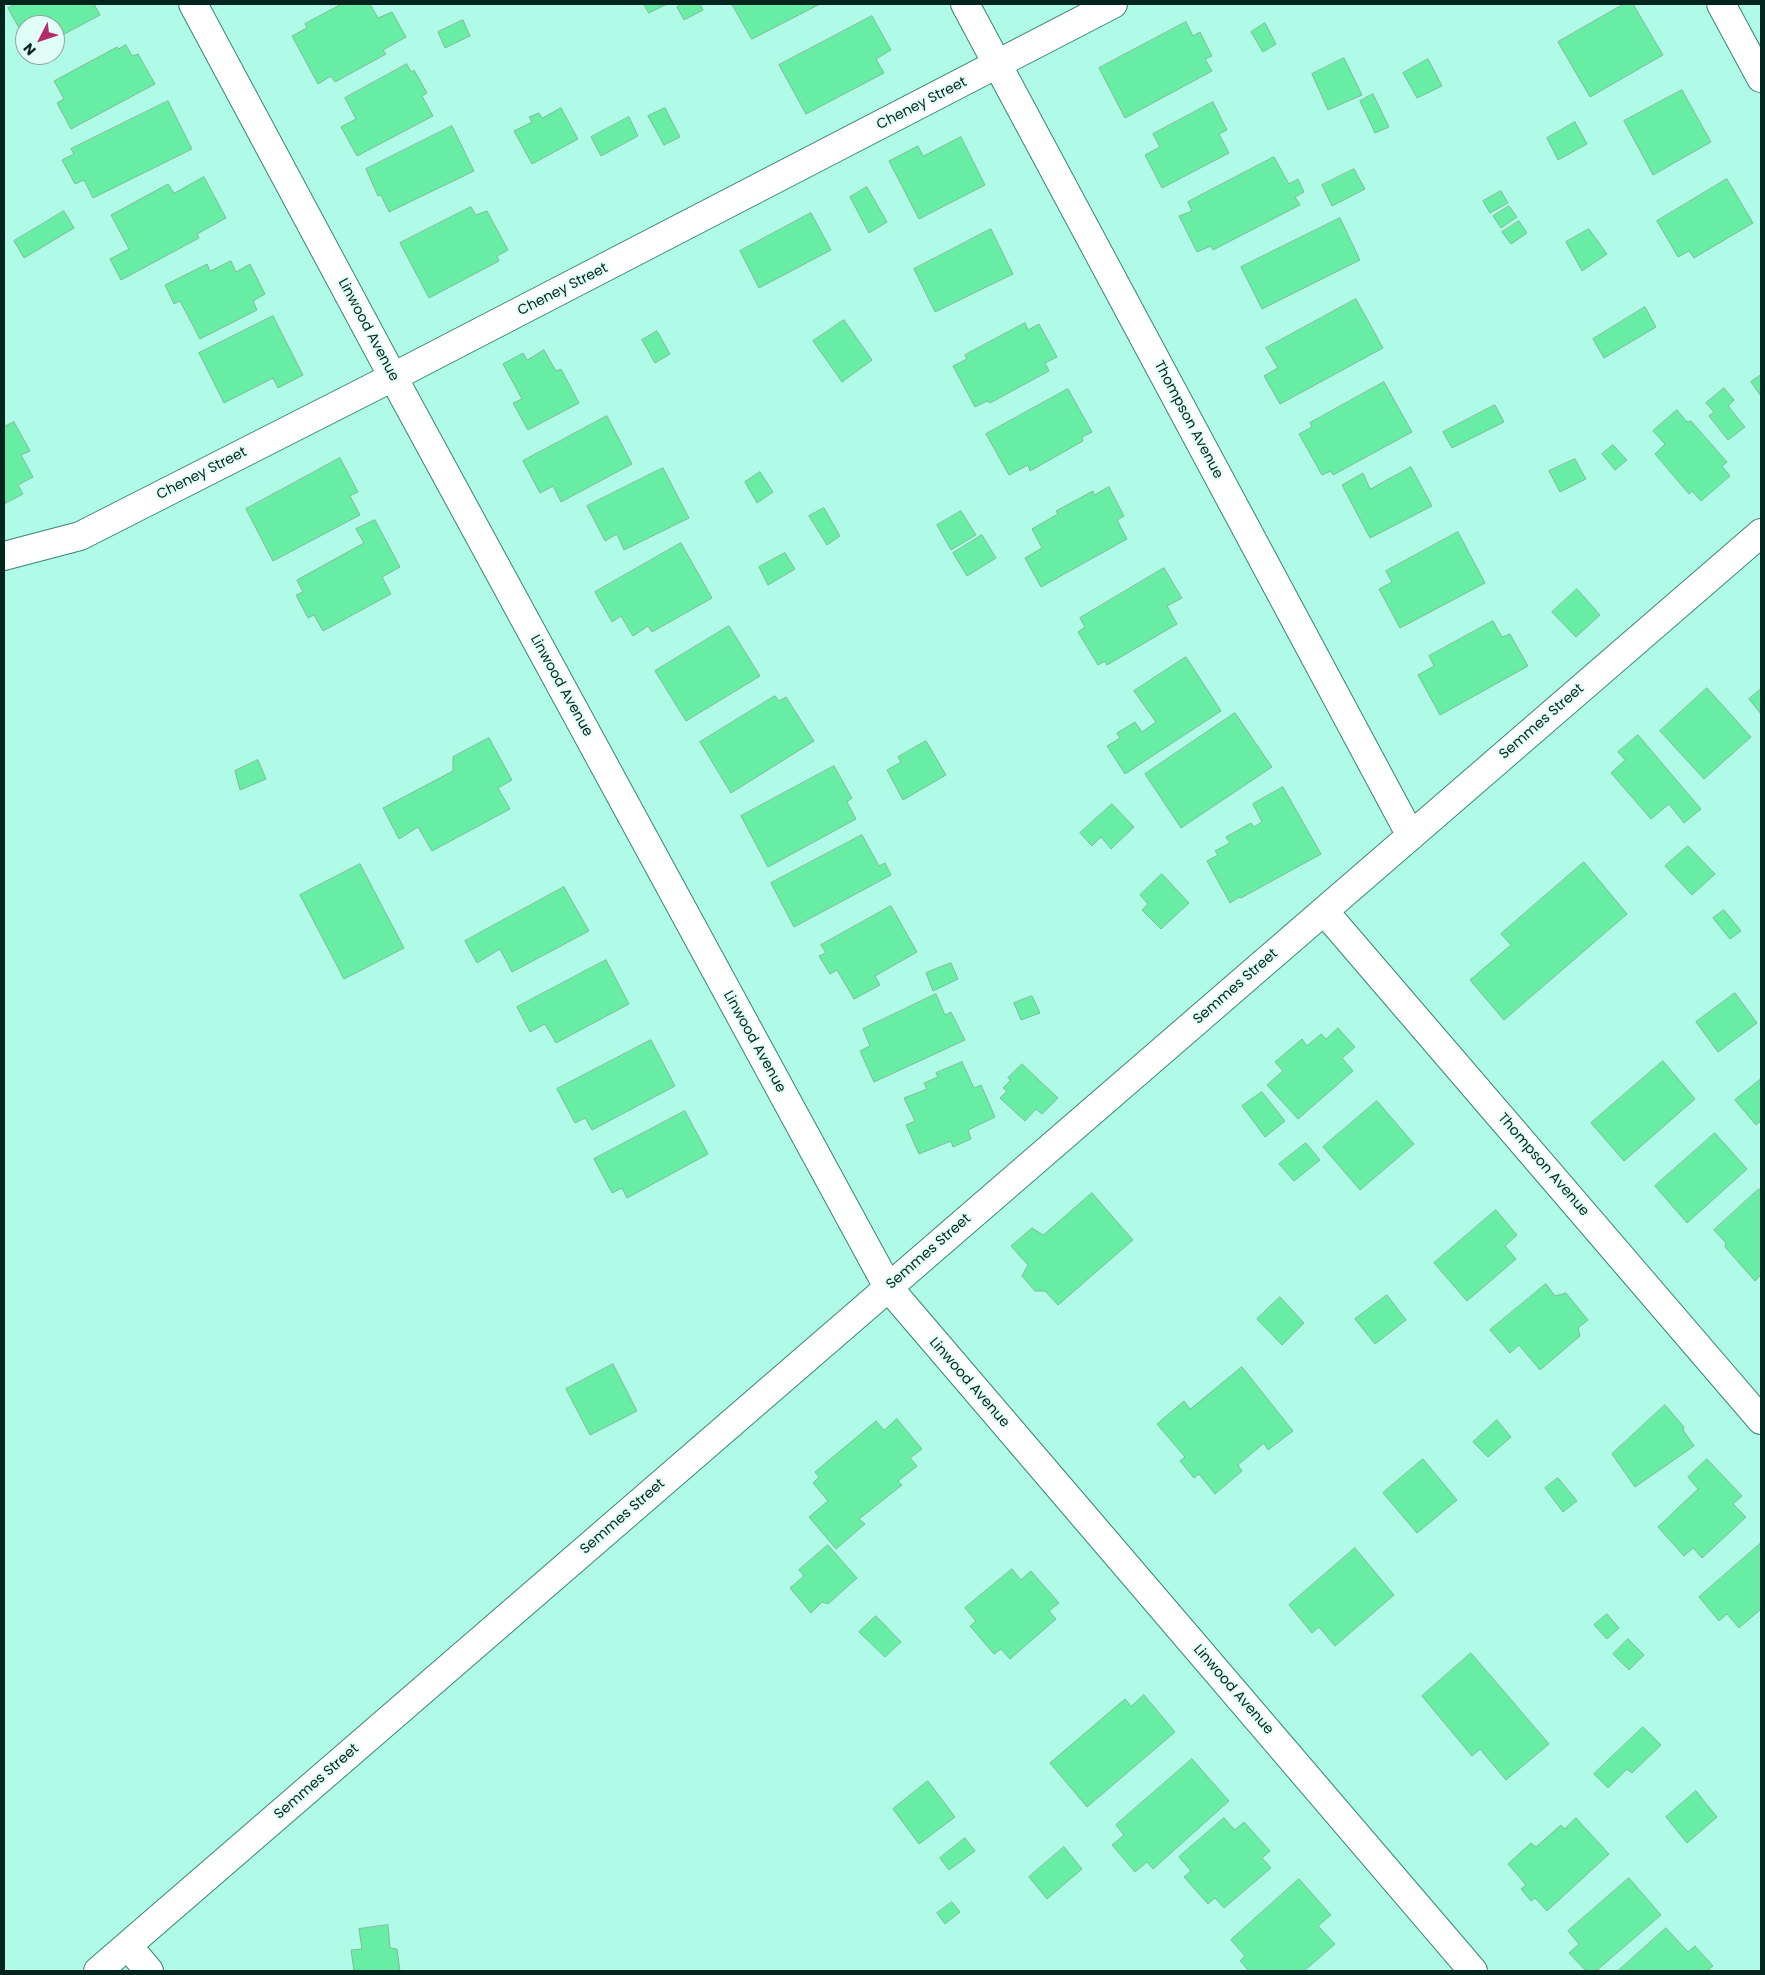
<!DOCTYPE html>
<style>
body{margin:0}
#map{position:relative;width:1765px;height:1975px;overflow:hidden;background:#affbe8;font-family:Poppins,sans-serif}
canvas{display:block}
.frame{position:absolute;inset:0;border:5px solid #04241e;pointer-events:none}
.north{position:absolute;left:15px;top:15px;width:50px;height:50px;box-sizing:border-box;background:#e1fef6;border:1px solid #89a7a0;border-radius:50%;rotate:229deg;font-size:14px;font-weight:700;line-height:20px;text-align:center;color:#04241e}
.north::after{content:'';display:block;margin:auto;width:18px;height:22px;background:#b32b6b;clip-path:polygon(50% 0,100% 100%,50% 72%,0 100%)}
</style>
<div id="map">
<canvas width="1765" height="1975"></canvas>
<div class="frame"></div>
<div class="north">N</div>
</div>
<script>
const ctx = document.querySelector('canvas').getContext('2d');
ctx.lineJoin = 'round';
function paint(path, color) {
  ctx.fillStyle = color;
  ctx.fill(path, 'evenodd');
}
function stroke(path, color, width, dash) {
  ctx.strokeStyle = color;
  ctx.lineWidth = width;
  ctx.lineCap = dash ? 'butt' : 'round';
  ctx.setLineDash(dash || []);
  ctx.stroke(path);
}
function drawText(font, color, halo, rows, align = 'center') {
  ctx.font = font + ' Poppins,sans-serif';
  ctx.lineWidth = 4;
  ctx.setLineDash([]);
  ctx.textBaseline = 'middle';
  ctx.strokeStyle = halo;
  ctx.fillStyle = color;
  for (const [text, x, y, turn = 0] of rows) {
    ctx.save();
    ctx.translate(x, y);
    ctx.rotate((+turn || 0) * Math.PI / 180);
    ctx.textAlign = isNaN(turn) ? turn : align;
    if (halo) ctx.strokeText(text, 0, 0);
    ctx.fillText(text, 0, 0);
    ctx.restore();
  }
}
const building = new Path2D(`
 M17,4H94L100,15L55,39V25L27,24L19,28L8,8Z
 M342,4H370L378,18L392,12L406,37L383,50L386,54L335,82L331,76L318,84L292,36L307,28L305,24Z
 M644,4H667L649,13Z
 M683,4H700L703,10L684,20L677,7Z
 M732,4H820L752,39Z
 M1624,4H1633L1663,55L1590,97L1558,42Z
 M872,16L891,50L876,59L884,73L806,114L779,65Z
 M463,20L470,36L445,48L438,32Z
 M1186,22L1193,36L1200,32L1212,56L1205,59L1212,71L1125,118L1099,68Z
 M1265,23L1276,44L1263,52L1251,32Z
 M126,45L132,56L138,54L155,84L71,129L57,103L64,99L54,81L117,47L118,49Z
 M1344,58L1362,95L1328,110L1312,74Z
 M1428,59L1442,86L1417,98L1403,73Z
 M407,64L411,72L414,70L427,93L422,96L433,116L357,156L341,127L356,119L345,98Z
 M1682,90L1711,142L1653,175L1624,121Z
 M1373,94L1389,127L1375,133L1360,101Z
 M168,101L192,149L93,198L84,180L75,184L62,160L74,154L71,149Z
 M1213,102L1227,130L1219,134L1229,153L1162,188L1145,155L1160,147L1153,134Z
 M561,108L578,139L532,164L514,131L532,122L529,117L539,113L542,118Z
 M665,108L680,137L664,145L648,116Z
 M629,117L638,136L601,156L591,137Z
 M1575,122L1587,144L1558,160L1547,138Z
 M452,126L474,171L389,212L381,195L378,196L366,169Z
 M961,137L985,185L919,219L889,161L918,146L923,156Z
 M1274,157L1289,184L1298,179L1304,192L1295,197L1300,205L1213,250L1211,246L1197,252L1179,216L1192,211L1188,202Z
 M1354,169L1365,189L1332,206L1322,185Z
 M204,177L226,218L197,234L199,238L121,280L110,259L129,249L111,215L168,184L174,193Z
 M1727,179L1753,223L1694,258L1689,251L1678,257L1657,221Z
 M867,187L887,222L869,233L850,197Z
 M1501,191L1508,203L1490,213L1483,201Z
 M1509,206L1517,217L1501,228L1493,216Z
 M471,207L476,215L487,211L508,250L497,256L499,261L429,298L400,243Z
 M64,211L74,228L24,258L14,241Z
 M811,213L831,250L759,288L740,251Z
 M1340,218L1360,260L1262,309L1241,267Z
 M1519,221L1527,233L1511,244L1502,232Z
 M991,229L1013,274L935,312L914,269Z
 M1589,229L1607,254L1582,271L1566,242Z
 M231,261L236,272L250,264L265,294L253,301L257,310L200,339L180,301L174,304L165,285L207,264L210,271Z
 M1356,299L1383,348L1280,404L1264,376L1278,368L1266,348Z
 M1645,307L1656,327L1604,358L1593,339Z
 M273,316L303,375L278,388L273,378L224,403L199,353Z
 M844,320L872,360L842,382L813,341Z
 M1025,323L1028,330L1039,324L1057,357L1045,363L1049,371L990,403L987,401L975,407L953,366L967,359L965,355Z
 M657,331L670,354L655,363L642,340Z
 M544,350L556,371L561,369L579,403L528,430L513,403L522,399L503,364L523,353L527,360Z
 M1761,375V396L1751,382Z
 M1384,382L1412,432L1333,475L1331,471L1322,475L1299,434L1312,427L1310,423Z
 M1724,388L1734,400L1728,406L1745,427L1728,440L1709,416L1714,412L1706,403Z
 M1068,389L1092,432L1082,437L1083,441L1030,471L1028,465L1009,475L986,434Z
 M1495,405L1504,422L1452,448L1443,432Z
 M1677,410L1687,422L1691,421L1727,462L1722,466L1730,476L1701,501L1692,491L1689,494L1655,454L1665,444L1653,431Z
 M607,416L632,464L561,502L553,486L540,493L523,461Z
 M14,422L30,451L21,455L33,477L18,485L23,494L4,504V427Z
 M1613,445L1627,460L1615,470L1602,454Z
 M340,458L358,492L350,496L360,515L273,561L246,509Z
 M1575,459L1586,479L1560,492L1549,471Z
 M1411,467L1432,506L1370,538L1342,485L1363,473L1370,489Z
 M663,468L689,518L624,550L617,534L605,541L587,506Z
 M760,472L773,492L757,503L745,482Z
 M1109,487L1124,516L1117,520L1127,539L1041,587L1025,558L1042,548L1032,529L1058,514L1056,511L1093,491L1094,495Z
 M824,508L840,536L827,545L809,516Z
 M961,511L976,535L951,550L937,525Z
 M375,520L400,567L382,577L391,594L323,631L314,615L308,618L296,595L303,592L297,580L364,543L356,529Z
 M1458,532L1485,583L1400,628L1379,589L1392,582L1386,571Z
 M982,535L996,558L967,576L953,553Z
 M681,543L712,598L652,632L648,626L633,636L621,616L612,622L595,592Z
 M785,553L795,569L768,585L759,567Z
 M1164,568L1182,598L1167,606L1177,624L1107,665L1105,661L1098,665L1078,632L1085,627L1080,618Z
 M1577,589L1600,615L1576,637L1552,612Z
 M1493,621L1502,637L1510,634L1528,666L1440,715L1418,675L1434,666L1429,656Z
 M729,626L760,676L686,721L655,671Z
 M1186,657L1221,711L1125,774L1107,746L1120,738L1117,733L1135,722L1142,732L1156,722L1134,691Z
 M1707,688L1751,737L1704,779L1660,731Z
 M1761,689V714L1749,699Z
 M775,696L779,701L786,697L814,741L731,793L700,742Z
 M1235,713L1272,767L1181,828L1145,774Z
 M1638,735L1701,809L1684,823L1669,804L1651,819L1611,773L1625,760L1618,752Z
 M489,738L512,780L498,788L510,809L432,851L418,827L399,839L383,808L453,771V757Z
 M926,741L946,775L903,800L887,770L901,762L898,757Z
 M258,760L266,779L240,790L235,771Z
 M834,766L852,798L847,802L856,819L768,867L741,816Z
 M1283,787L1321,854L1241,898L1239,897L1230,903L1207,861L1218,855L1215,851L1230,843L1226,837L1251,823L1254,827L1262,822L1253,804Z
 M1112,804L1134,827L1111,849L1101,837L1092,846L1080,833Z
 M862,835L879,866L885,863L891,875L794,927L771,883Z
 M1688,846L1715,874L1692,895L1665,866Z
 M1584,862L1627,914L1504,1020L1470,980L1511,945L1501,934Z
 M360,864L404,948L344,979L300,895Z
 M1162,874L1189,903L1161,929L1142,910L1148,904L1140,895Z
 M564,887L589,931L512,972L500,949L477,963L465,941Z
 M891,906L917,952L875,976L880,985L854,999L837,970L830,974L819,956L826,953L821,945Z
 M1724,910L1741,931L1730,939L1713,918Z
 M606,960L629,1004L556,1043L545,1024L530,1032L517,1007Z
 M951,963L958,979L933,991L926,973Z
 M1735,993L1757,1023L1718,1052L1696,1022Z
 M936,994L945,1015L951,1012L965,1040L874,1082L860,1051L870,1046L863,1029Z
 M1032,996L1040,1013L1021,1020L1014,1003Z
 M1338,1028L1355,1047L1342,1058L1353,1071L1298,1119L1267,1085L1283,1071L1275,1062L1302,1039L1307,1046L1321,1034L1326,1039Z
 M651,1040L675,1086L592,1130L585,1118L575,1123L557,1089Z
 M1663,1061L1695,1099L1624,1161L1591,1123Z
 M962,1062L974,1088L981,1085L995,1117L968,1130L971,1139L953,1147L951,1141L919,1154L906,1125L915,1121L904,1098L927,1089L924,1083L938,1077L936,1073Z
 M1022,1064L1058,1098L1042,1114L1036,1109L1025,1121L1000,1098L1007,1091L1003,1088L1011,1080L1008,1078Z
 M1761,1079V1121L1756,1125L1735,1100Z
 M1262,1092L1285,1121L1265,1137L1242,1106Z
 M1377,1101L1414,1144L1360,1190L1323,1147Z
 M685,1111L708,1154L627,1198L622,1188L612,1193L594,1159Z
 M1715,1133L1747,1169L1687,1223L1655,1186Z
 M1306,1143L1320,1160L1294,1181L1279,1164Z
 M1759,1189L1761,1191V1275L1755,1281L1725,1247L1726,1243L1714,1230Z
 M1092,1193L1133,1240L1058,1305L1045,1291H1035L1022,1276L1028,1265L1011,1246L1032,1228L1043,1235Z
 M1496,1210L1517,1235L1505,1246L1516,1259L1467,1301L1434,1263Z
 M1546,1284L1555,1296L1566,1293L1588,1320L1578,1328L1580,1336L1540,1370L1519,1345L1510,1353L1490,1330Z
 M1387,1295L1406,1320L1375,1344L1355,1319Z
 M1280,1297L1304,1323L1282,1345L1257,1319Z
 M613,1364L637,1411L590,1435L566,1389Z
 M1242,1367L1293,1431L1268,1450L1264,1443L1238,1465L1242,1471L1215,1494L1199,1474L1194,1478L1180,1461L1185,1457L1157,1424L1184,1401L1190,1409Z
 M1665,1405L1684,1427L1683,1430L1694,1446L1635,1487L1612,1454Z
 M897,1419L922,1449L910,1458L917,1466L898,1481L902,1485L859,1519L865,1524L836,1549L809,1517L828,1501L813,1483L819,1477L815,1472L876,1421L884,1430Z
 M1497,1420L1511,1437L1488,1457L1473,1442Z
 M1423,1459L1457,1500L1417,1533L1383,1493Z
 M1707,1459L1742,1496L1733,1504L1746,1517L1702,1558L1693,1548L1684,1556L1658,1527L1698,1489L1688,1477Z
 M1558,1478L1577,1501L1563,1512L1545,1488Z
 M1761,1543V1609L1739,1628L1727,1614L1719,1621L1699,1597Z
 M828,1545L857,1578L828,1604L822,1602L811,1613L790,1588L804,1576L799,1570Z
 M1355,1548L1394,1595L1335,1646L1319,1627L1312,1633L1289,1605Z
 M1012,1569L1021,1580L1031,1571L1059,1603L1049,1611L1056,1619L1010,1659L1001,1649L994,1654L970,1626L976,1621L965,1608Z
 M1607,1614L1619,1628L1607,1639L1594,1625Z
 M876,1616L901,1642L885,1657L859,1632Z
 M1628,1639L1644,1655L1629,1670L1613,1654Z
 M1471,1653L1549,1744L1506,1780L1480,1749L1472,1756L1422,1696Z
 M1144,1695L1175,1732L1087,1807L1050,1763L1125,1699L1131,1706Z
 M1643,1727L1661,1745L1632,1773L1627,1769L1608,1788L1594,1774Z
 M1192,1759L1229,1801L1153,1869L1147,1862L1135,1872L1112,1845L1124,1835L1116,1825Z
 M928,1781L955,1817L919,1844L893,1809Z
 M1696,1791L1717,1817L1687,1843L1666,1817Z
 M1224,1818L1235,1830L1244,1822L1270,1851L1262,1858L1271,1868L1224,1908L1215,1898L1208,1904L1184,1877L1191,1871L1179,1857Z
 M1576,1818L1609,1854L1547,1911L1535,1898L1531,1901L1521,1889L1526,1885L1508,1864L1531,1843L1536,1847L1561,1825L1564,1829Z
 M965,1838L975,1851L949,1870L940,1858Z
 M1064,1847L1082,1869L1047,1899L1029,1877Z
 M1629,1878L1661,1915L1596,1971H1586L1569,1953L1579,1944L1568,1931Z
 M1299,1879L1331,1915L1318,1926L1335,1944L1304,1971H1249L1240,1961L1245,1956L1231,1940Z
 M952,1902L960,1912L945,1924L937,1913Z
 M388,1925L390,1948L397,1949L400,1971H354L351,1950L362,1949L359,1929Z
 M1666,1928L1688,1952L1695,1946L1713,1966L1707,1971H1618Z`);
const minor = new Path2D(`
 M193,4L393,377L888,1287L1473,1971
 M965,4L1411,836
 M1721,4L1761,78
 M4,556L80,536L393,377L1113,4
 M1324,911L1761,1420
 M128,1946L149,1971
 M98,1971L1761,533`);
const streetNames = [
 ["Cheney Street",922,104,-27],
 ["Cheney Street",563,290,-27],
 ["Linwood Avenue",368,330,62],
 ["Thompson Avenue",1188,420,62],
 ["Cheney Street",202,474,-27],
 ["Linwood Avenue",561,686,61],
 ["Semmes Street",1542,722,-41],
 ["Semmes Street",1236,987,-41],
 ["Linwood Avenue",754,1042,61],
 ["Thompson Avenue",1543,1165,49],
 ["Semmes Street",929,1252,-41],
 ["Linwood Avenue",969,1383,49],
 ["Semmes Street",623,1517,-41],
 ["Linwood Avenue",1233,1690,49],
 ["Semmes Street",317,1782,-41]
];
paint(building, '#68eda5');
stroke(building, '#80ba97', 1);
stroke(minor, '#3a8575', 30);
stroke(minor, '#fff', 28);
drawText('14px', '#04241e', '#e1fef6', streetNames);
</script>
